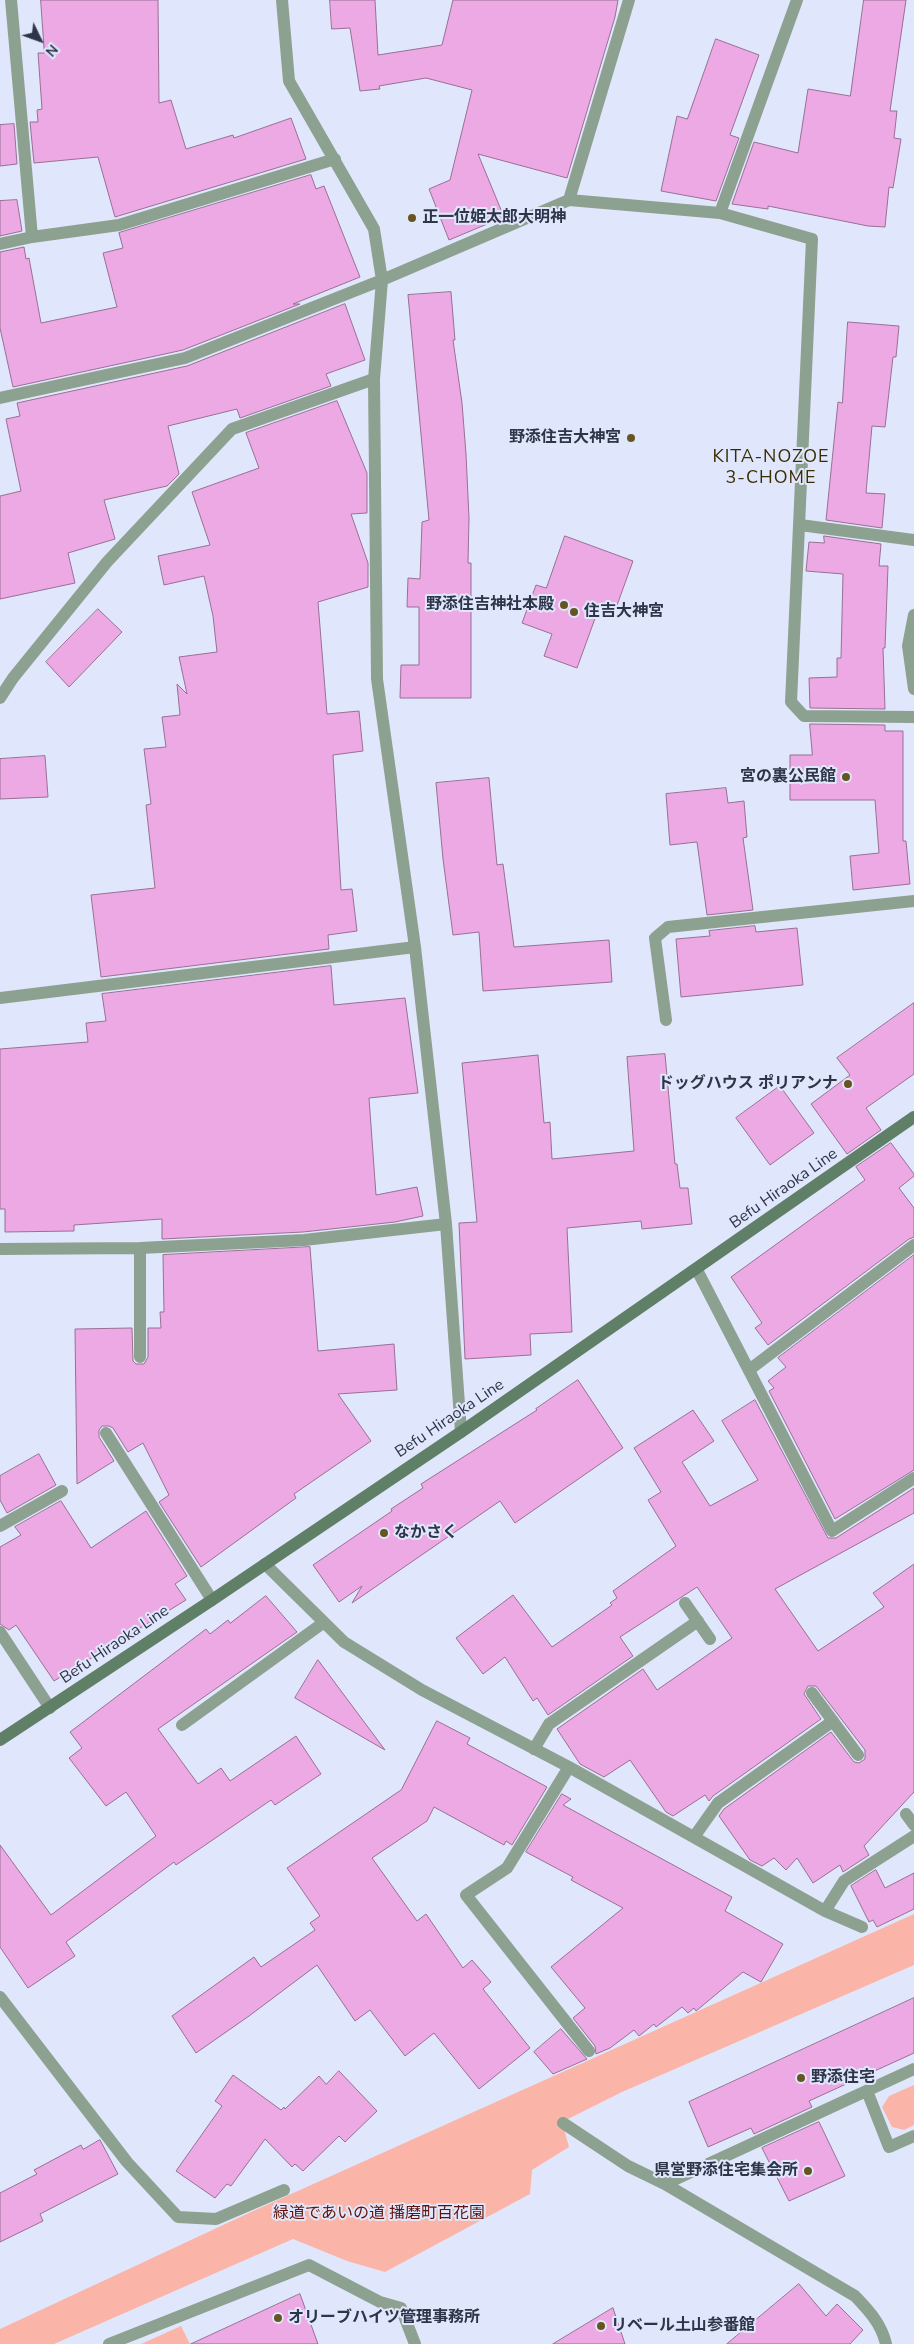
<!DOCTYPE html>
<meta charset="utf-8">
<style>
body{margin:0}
#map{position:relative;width:914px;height:2344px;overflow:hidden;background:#e0e7fc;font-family:"Nunito Sans",sans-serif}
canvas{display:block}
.north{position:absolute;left:15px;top:15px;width:50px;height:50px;-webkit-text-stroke:4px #e0e7fc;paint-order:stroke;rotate:132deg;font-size:14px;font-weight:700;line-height:20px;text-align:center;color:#2e3549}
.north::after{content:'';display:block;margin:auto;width:18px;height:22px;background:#2e3549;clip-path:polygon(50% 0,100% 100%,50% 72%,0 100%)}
</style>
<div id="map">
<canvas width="914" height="2344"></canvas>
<div class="north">N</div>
</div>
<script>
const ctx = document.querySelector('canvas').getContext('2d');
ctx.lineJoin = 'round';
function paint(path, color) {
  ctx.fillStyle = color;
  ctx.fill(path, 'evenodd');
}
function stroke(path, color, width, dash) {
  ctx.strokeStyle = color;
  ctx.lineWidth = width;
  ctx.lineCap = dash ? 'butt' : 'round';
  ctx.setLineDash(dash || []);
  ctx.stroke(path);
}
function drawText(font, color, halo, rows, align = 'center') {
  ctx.font = font + ' "Nunito Sans","Noto Sans JP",sans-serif';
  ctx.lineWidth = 4;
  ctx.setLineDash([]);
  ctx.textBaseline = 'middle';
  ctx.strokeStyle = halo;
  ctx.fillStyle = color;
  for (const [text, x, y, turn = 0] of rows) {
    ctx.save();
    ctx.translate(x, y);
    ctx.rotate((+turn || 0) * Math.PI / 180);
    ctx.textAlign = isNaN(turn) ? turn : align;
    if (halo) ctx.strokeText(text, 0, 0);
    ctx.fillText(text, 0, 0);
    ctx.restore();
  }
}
const green = new Path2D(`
 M914,1914V1965L622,2092L562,2122L569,2147L532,2170L530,2194L385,2272L347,2261L293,2239L54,2344H0V2329L251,2212Z
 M914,2085V2125L904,2130L892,2127L882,2107L889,2096Z
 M181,2326L190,2344H141Z`);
const building = new Path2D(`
 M41,0H158L159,103L171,100L186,149L233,135L234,138L291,118L306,159L115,217L98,157L34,163L30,122H38L37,110L42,109L38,53H44Z
 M330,0H375L378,55L442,45L453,0H618L615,17L567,178L478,154L504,217L449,240L429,189L450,180L472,90L426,78L379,86L380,89L360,91L350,28L332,29Z
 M864,0H906L890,111H897L894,138L901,139L893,188L889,187L885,227L868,226L768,206V209L732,204L754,142L798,153L808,89L850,96Z
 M716,39L759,55L730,135L739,138L716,201L661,191L677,116L687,119Z
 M14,124L17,164L0,166V125Z
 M311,175L316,189L324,186L360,277L293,304H300L183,350L13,387L0,328V252L24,247L26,259L29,258L41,323L117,307L103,253L123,248L119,233Z
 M17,200L22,231L0,236V201Z
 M451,292L455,340H453L462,403L466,454L469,518L468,563H471V698H400L401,665H419V607H407L408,578L420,579L422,522L429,520L408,295Z
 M345,304L365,360L326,374L331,386L240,418L237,409L168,426L179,474L167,486L104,500L115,539L68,553L75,583L0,599V496L21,491L6,419L20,416L17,403L187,366Z
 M848,322L899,326L896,357H893L885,427L872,426L866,493L885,494L882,528L826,520L838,402L842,403Z
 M337,401L367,473V513L351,514L368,563V587L318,602L327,714L359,711L363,751L333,755L341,890L352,889L357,931L328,935L329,949L101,977L91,895L155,888L146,805L151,804L144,749L166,747L162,717L180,715L177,684L187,694L179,657L217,652L213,616L204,576L164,585L158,556L210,545L192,492L259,468L246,433Z
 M565,536L633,561L616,608L601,602L577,668L544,656L552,634L522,623L536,585L546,588Z
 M824,536L881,544L879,566H888L885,648H883L885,709L810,708L809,678L837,677V658H841L843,574L806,571L809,542L824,543Z
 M98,609L122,632L69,687L46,662Z
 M810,724L885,725V731H903V841H906L910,884L853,890L850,856L879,853L875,800H790V755H812Z
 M45,756L48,797L0,799V759Z
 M489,778L497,865L503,864L514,947L609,940L612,982L483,991L479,932L453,935L443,859L436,783Z
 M726,788L728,803L744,801L747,837L743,838L753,910L707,915L697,842L670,845L666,794Z
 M755,926L756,932L797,928L803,985L681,997L676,939L710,936L709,931Z
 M331,966L334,1005L405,998L418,1093L369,1098L376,1195L417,1187L423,1216L395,1222L303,1232L162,1239V1219L74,1225V1231L5,1232V1209H0V1049L88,1042L86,1023L106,1021L102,994Z
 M914,1003V1074L866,1108L881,1130L847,1154L811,1104L850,1075L837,1058Z
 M665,1054L675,1164H677L680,1188H688L692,1224L642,1229L641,1221L567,1228L572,1332L530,1334L531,1355L465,1359L459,1223L477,1222L462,1063L538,1055L544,1123L550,1122L552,1159L634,1151L627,1057Z
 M780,1086L814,1133L770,1165L736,1118Z
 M891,1143L914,1174V1176L899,1188L914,1208V1237L909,1239L768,1345L755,1328L762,1323L731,1277L865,1180L856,1167Z
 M310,1247L318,1351L394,1344L397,1390L338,1394L371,1441L294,1494L296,1498L201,1567L159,1502L169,1495L143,1443L128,1452L113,1428L109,1426H102L99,1430V1437L114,1461L77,1484L75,1329L132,1328L133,1361L136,1364H144L148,1357V1328H161L160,1312H164L163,1255Z
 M914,1255V1470L835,1519L769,1391L774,1388L768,1381L786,1367L778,1358Z
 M578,1380L623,1448L515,1523L500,1501L352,1603L362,1586L339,1602L313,1565L392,1511L391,1509L423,1488L421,1484L537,1410L536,1409Z
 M755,1400L828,1538H836L914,1488V1513L775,1589L818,1651L884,1607L873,1593L914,1564V1792L864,1846L869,1855L843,1872L840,1865L813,1883L797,1858L786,1870L774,1858L762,1866L750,1860L719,1816L724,1809L831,1732L854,1762L859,1763L865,1759V1750L816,1686H808L804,1694L821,1719L713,1796L709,1801L705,1795L673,1816L666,1812L630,1760L604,1777L580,1764L557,1729L643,1669L657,1690L732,1638L697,1587L620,1637L633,1656L548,1715L537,1698L533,1701L505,1657L483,1674L456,1638L513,1595L552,1647L612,1605L610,1603L617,1598L613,1591L676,1546L648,1500L661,1492L634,1448L693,1410L714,1441L682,1462L710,1506L758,1480L722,1421Z
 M39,1454L56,1485L7,1513L0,1500V1476Z
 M61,1501L91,1548L146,1511L187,1576L175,1584L186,1600L54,1681L16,1625L9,1630L0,1624V1547L21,1535L15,1527Z
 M266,1596L297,1632L158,1729L198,1784L221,1768L230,1781L296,1736L321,1774L275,1805L271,1800L176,1865L174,1862L66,1942L75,1956L28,1988L0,1947V1845L51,1915L156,1836L126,1792L106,1806L69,1758L82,1748L70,1732L206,1629L210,1634L228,1620L230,1623Z
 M318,1660L385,1750L295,1698Z
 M437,1721L470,1738L467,1744L547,1787L512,1845L506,1841L504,1845L434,1807L427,1821L372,1858L417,1921L426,1914L463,1968L472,1960L491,1982L483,1989L530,2048L479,2089L434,2033L405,2056L370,2010L355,2021L317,1965L249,2016L196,2053L172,2016L254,1957L261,1967L315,1930L310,1923L320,1916L287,1868L401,1790Z
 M562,1794L571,1799L563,1805L732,1897L725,1911L783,1944L761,1982L743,1972L696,2011L694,2008L688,2013L682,2007L656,2027L654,2024L639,2036L634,2030L610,2048L596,2054L595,2046L573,2018L585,2008L551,1967L623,1908L571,1880L573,1877L526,1852Z
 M876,1870L885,1888L914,1873V1909L877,1927L873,1920L869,1922L851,1886Z
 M914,1998V2053L809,2101L812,2107L754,2134L751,2128L708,2147L689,2102Z
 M561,2029L587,2059L553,2074L534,2052Z
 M339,2071L377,2111L345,2142L339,2136L303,2171L295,2164L292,2167L265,2139L231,2186L227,2184L215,2198L176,2171L222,2106L215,2101L233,2075L281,2110L284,2107L285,2109L319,2076L326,2084Z
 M819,2122L845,2176L789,2201L762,2148Z
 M100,2140L118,2174L40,2214L43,2221L0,2242V2193L37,2174L34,2170L81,2145L83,2149Z
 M799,2284L826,2316L837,2304L863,2330L850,2344H727Z
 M300,2294L318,2344H191Z
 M613,2308L625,2344H553Z`);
const service = new Path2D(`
 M749,1370L914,1245`);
const minor = new Path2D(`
 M11,0L32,237
 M282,0L289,81L374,229L382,280L374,379L377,679L415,947L446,1224L461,1432
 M569,200L629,0
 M720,213L797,0
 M0,244L32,237L119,225L335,159
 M0,398L185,358L382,280L569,200L720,213L812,239L791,702L804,716L914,717
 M800,525L914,540
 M914,615L908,646L914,689
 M0,698L13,678L107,562L232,429L374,379
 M0,998L415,947
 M666,1020L655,938L668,927L914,901
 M140,1248V1357
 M0,1249L140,1248L304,1240L446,1224
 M697,1270L832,1531L914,1478
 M106,1433L212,1600
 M0,1526L62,1491
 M265,1564L344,1642L422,1690L569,1767L825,1911L862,1927
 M685,1603L710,1639
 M0,1632L50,1708
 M812,1693L858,1755
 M182,1725L323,1623
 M534,1749L549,1724L698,1621
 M569,1767L507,1868L466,1895L589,2051
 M906,1814L914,1825
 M694,1837L718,1803L833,1721
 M825,1911L844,1881L914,1836
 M0,1997L127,2162L178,2217L216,2219L284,2190
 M867,2091L889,2147L914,2136
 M563,2123L628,2166L665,2184L855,2296C869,2311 881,2323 886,2344
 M665,2184L914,2069
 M109,2344L309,2265L380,2302L401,2308L415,2344`);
const secondary = new Path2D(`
 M0,1740L212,1600L461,1432L914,1117`);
const markers = [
 [412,218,5,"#665523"],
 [631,438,5,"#665523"],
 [564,605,5,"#665523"],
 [574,612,5,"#665523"],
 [846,777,5,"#665523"],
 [848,1084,5,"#665523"],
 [384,1533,5,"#665523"],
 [801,2078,5,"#665523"],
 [808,2171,5,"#665523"],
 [278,2318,5,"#665523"],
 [601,2326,5,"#665523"]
];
const poiNames = [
 ["正一位姫太郎大明神",422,218],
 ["野添住吉大神宮",621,438,"right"],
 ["野添住吉神社本殿",554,605,"right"],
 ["住吉大神宮",584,612],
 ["宮の裏公民館",836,777,"right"],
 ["ドッグハウス ポリアンナ",838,1084,"right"],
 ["なかさく",394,1533],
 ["野添住宅",811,2078],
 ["県営野添住宅集会所",798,2171,"right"],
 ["オリーブハイツ管理事務所",288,2318],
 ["リベール土山参番館",611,2326]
];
const streetNames = [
 ["Befu Hiraoka Line",784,1189,-35],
 ["Befu Hiraoka Line",450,1419,-34],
 ["Befu Hiraoka Line",115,1645,-34]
];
const parkNames = [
 ["緑道であいの道 播磨町百花園",379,2214]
];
const neighbourhoodNames = [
 ["KITA-NOZOE",771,458],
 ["3-CHOME",771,479]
];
paint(green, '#fbb5a8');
paint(building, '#eca9e4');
stroke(building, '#996f94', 1);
stroke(service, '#8ca190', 12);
stroke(minor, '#8ca190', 12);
stroke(secondary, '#607f67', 12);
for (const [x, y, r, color] of markers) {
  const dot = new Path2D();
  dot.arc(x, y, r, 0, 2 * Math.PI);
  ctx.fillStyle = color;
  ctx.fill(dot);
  stroke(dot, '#e0e7fc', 2);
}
drawText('bold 16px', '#2e3549', '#e0e7fc', poiNames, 'left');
drawText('16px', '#2e3549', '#e0e7fc', streetNames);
drawText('16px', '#60130a', '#e0e7fc', parkNames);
ctx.letterSpacing = '1px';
drawText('18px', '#3a2d02', '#e0e7fc', neighbourhoodNames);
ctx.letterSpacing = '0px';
</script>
